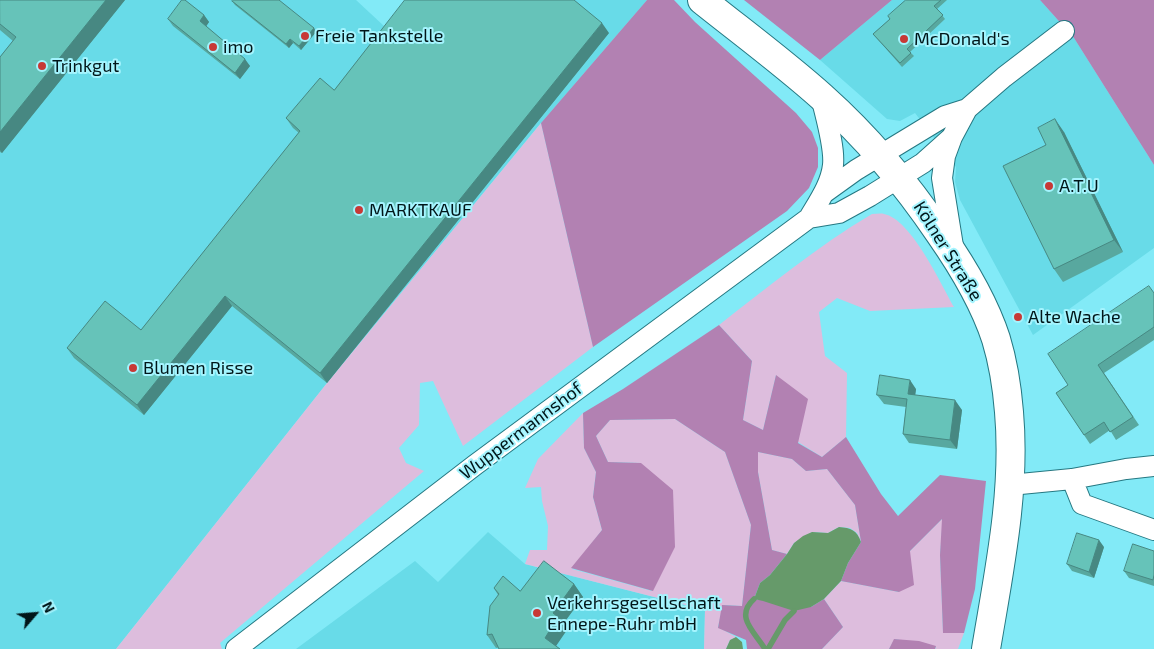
<!DOCTYPE html>
<meta charset="utf-8">
<style>
body{margin:0}
#map{position:relative;width:1154px;height:649px;overflow:hidden;background:#82eaf7;font-family:"Exo 2",sans-serif}
canvas{display:block}
.north{position:absolute;left:10px;top:589px;width:50px;height:50px;-webkit-text-stroke:4px #a4f4fe;paint-order:stroke;rotate:63deg;font-size:14px;font-weight:700;line-height:20px;text-align:center;color:#011619}
.north::after{content:'';display:block;margin:auto;width:18px;height:22px;background:#011619;clip-path:polygon(50% 0,100% 100%,50% 72%,0 100%)}
</style>
<div id="map">
<canvas width="1154" height="649"></canvas>
<div class="north">N</div>
</div>
<script>
const ctx = document.querySelector('canvas').getContext('2d');
ctx.lineJoin = 'round';
function paint(path, color) {
  ctx.fillStyle = color;
  ctx.fill(path, 'evenodd');
}
function stroke(path, color, width, dash) {
  ctx.strokeStyle = color;
  ctx.lineWidth = width;
  ctx.lineCap = dash ? 'butt' : 'round';
  ctx.setLineDash(dash || []);
  ctx.stroke(path);
}
function drawText(font, color, halo, rows, align = 'center') {
  ctx.font = font + ' "Exo 2",sans-serif';
  ctx.lineWidth = 4;
  ctx.setLineDash([]);
  ctx.textBaseline = 'middle';
  ctx.strokeStyle = halo;
  ctx.fillStyle = color;
  for (const [text, x, y, turn = 0] of rows) {
    ctx.save();
    ctx.translate(x, y);
    ctx.rotate((+turn || 0) * Math.PI / 180);
    ctx.textAlign = isNaN(turn) ? turn : align;
    if (halo) ctx.strokeText(text, 0, 0);
    ctx.fillText(text, 0, 0);
    ctx.restore();
  }
}
const built = new Path2D(`
 M0,0H356L384,26L406,0H647L541,123L327,383L116,649H0Z
 M892,0H1040L1074,38L1154,165V248L1033,335L960,200L955,182L956,167L915,113L900,121L887,119L820,60Z
 M488,532L525,564L705,610L704,649H296L415,561L438,582Z`);
const green = new Path2D(`
 M541,123L593,347L463,446L433,381L420,383L419,425L399,448L406,463L424,471L220,643L222,649H116L327,383Z
 M872,214C876,214 881,213 884,214C911,219 941,284 954,307L870,311L837,298L819,312L825,356L847,373L846,437L822,457L798,442L776,375L763,430L743,420L752,361L719,325C769,286 818,246 872,214Z
 M583,413L584,448L596,472L593,497L602,530L572,569L652,591L641,463L608,462L596,436L610,420L675,419L725,452L751,525L742,606L723,605L718,627L736,637L730,640L726,649H704L705,610L525,564L530,550H547L548,526L542,501L541,487L525,488L538,459Z
 M758,452L792,459L806,471L827,469L855,505L861,542L857,533L850,528L839,527L828,533L812,532L794,543L787,554L772,550L758,472Z
 M943,518L940,555L943,632L964,633L958,649H935L936,647L895,639L889,649H822L843,627L824,599L841,581L899,592L910,551Z`);
const forest = new Path2D(`
 M647,0H674L695,22L796,113L812,132L818,148V167L809,188L787,211L593,347L541,123Z
 M744,0H892L820,60Z
 M1040,0H1154V165L1074,38Z
 M719,325L752,361L743,420L763,430L776,375L808,399L798,443L822,457L846,437L881,494L898,516L940,475L986,481L975,589L964,633H943L940,555L942,519L910,551L914,585L899,592L841,581L848,563L861,542L855,505L827,469L806,471L792,459L758,452V472L772,550L787,554L770,575L760,583L754,599L811,607L824,599L843,627L822,649H747L746,640L718,628L722,605L742,606L751,525L725,452L675,419L610,420L596,436L608,462L641,463L673,490L675,547L653,591L571,568L602,530L593,497L596,472L584,448L583,413L623,389Z
 M894,639L919,641L936,646L935,649H889Z`);
const water = new Path2D(`
 M839,527C851,528 857,530 861,542L848,563L841,581L824,599L811,607L794,611L763,601L754,599L760,583L770,575L787,554L794,543L803,536L812,532L828,533Z
 M736,637L742,642L743,649H726L730,640Z`);
const stream = new Path2D(`
 M754,599C734,617 755,632 765,649
 M768,649L785,620L794,611`);
const street = new Path2D(`
 M824,193L856,170L945,116L967,109
 M809,218L839,213L870,196L923,163L951,138
 M953,246L942,178L945,156L952,137L967,109L1004,77L1064,31
 M1072,479L1082,504L1154,530
 M1010,485L1072,479L1126,469L1154,466
 M236,649L475,465L809,218C819,201 831,184 833,165C835,146 825,115 821,96`);
const primary = new Path2D(`
 M702,0C742,32 784,63 822,97C869,139 905,182 940,234C963,267 984,302 996,339C1003,362 1007,387 1009,412C1016,491 999,571 986,649`);
const wall = new Path2D(`
 M0,0H125L2,153L0,152V57L13,41L0,30Z
 M906,0H947L937,9L945,19L910,52L914,56L902,67L873,34L890,19Z
 M232,1L314,28L316,32L301,50L293,43L289,48L235,5Z
 M204,15L209,22L206,26L250,66L240,79L173,26L168,19Z
 M609,33L327,383L232,306L144,415L74,358L67,348L141,330L299,133L293,128L286,118L334,90Z
 M1064,132L1123,252L1063,282L1054,269L1046,145Z
 M1154,293V340L1104,373L1139,425L1116,440L1110,430L1090,444L1056,393L1068,385Z
 M916,389L915,395L962,410L957,449L909,443L903,434L906,407L884,404L877,395Z
 M1104,547L1094,578L1072,571L1067,564Z
 M1154,551V586L1129,578L1124,571Z
 M574,584L583,597L563,624L567,630L496,648L487,635L498,595L494,588L520,591Z`);
const shadedWall = new Path2D(`
 M106,0H125L2,153L0,150V132Z
 M204,15L209,22L205,28L200,21Z
 M602,23L609,33L327,383L320,373Z
 M314,28L316,32L301,50L299,46Z
 M290,39L293,43L289,48L286,44Z
 M245,59L250,66L240,79L235,73Z
 M1055,119L1064,132L1123,252L1114,240Z
 M225,296L232,306L144,415L137,405Z
 M910,380L916,389L914,404L908,394Z
 M955,400L962,410L957,449L950,440Z
 M1099,540L1104,547L1094,578L1089,572Z
 M574,584L583,597L563,624L567,630L554,649L545,638L553,613Z`);
const building = new Path2D(`
 M0,0H106L0,132V57L16,37L0,24Z
 M182,0H185L204,15L200,21L245,59L235,73L168,19Z
 M233,0H279L314,28L299,46L290,39L286,44L232,1Z
 M405,0H574L602,23L320,373L225,296L137,405L67,348L105,301L141,330L300,131L286,118L320,78L334,90Z
 M906,0H941L934,6L943,15L907,49L911,53L900,63L873,34L890,19L888,16Z
 M1055,119L1114,240L1054,269L1003,166L1046,145L1038,128Z
 M1149,286L1154,293V327L1098,365L1133,417L1110,432L1104,422L1084,435L1056,393L1068,385L1048,354Z
 M880,375L910,380L908,394L955,400L950,440L903,434L907,399L877,395Z
 M1077,533L1099,540L1089,572L1067,564Z
 M1133,544L1154,551V575L1153,580L1124,571Z
 M544,561L574,584L553,613L558,617L545,638L560,649H499L492,634L487,635L490,606L499,594L494,588L503,576L520,591Z`);
const markers = [
 [305,36,5,"#c73936"],
 [904,39,5,"#c73936"],
 [213,47,5,"#c73936"],
 [42,66,5,"#c73936"],
 [1049,186,5,"#c73936"],
 [359,210,5,"#c73936"],
 [1018,317,5,"#c73936"],
 [133,368,5,"#c73936"],
 [537,613,5,"#c73936"]
];
const poiNames = [
 ["Freie Tankstelle",315,36],
 ["McDonald's",914,39],
 ["imo",223,47],
 ["Trinkgut",52,66],
 ["A.T.U",1059,186],
 ["MARKTKAUF",369,210],
 ["Alte Wache",1028,317],
 ["Blumen Risse",143,368],
 ["Verkehrsgesellschaft",547,603],
 ["Ennepe-Ruhr mbH",547,624]
];
const streetNames = [
 ["Kölner Straße",948,251,58],
 ["Wuppermannshof",521,431,-37]
];
paint(built, '#68dbe8');
paint(green, '#ddbddd');
paint(forest, '#b281b2');
paint(water, '#669a6a');
stroke(stream, '#669a6a', 5.5);
stroke(street, '#257882', 22);
stroke(primary, '#257882', 30);
stroke(street, '#fff', 20);
stroke(primary, '#fff', 28);
paint(wall, '#58a89f');
paint(shadedWall, '#478882');
paint(building, '#66c3b9');
stroke(building, '#478882', 1);
for (const [x, y, r, color] of markers) {
  const dot = new Path2D();
  dot.arc(x, y, r, 0, 2 * Math.PI);
  ctx.fillStyle = color;
  ctx.fill(dot);
  stroke(dot, '#a4f4fe', 2);
}
drawText('18px', '#011619', '#a4f4fe', poiNames, 'left');
drawText('18px', '#011619', '#a4f4fe', streetNames);
</script>
